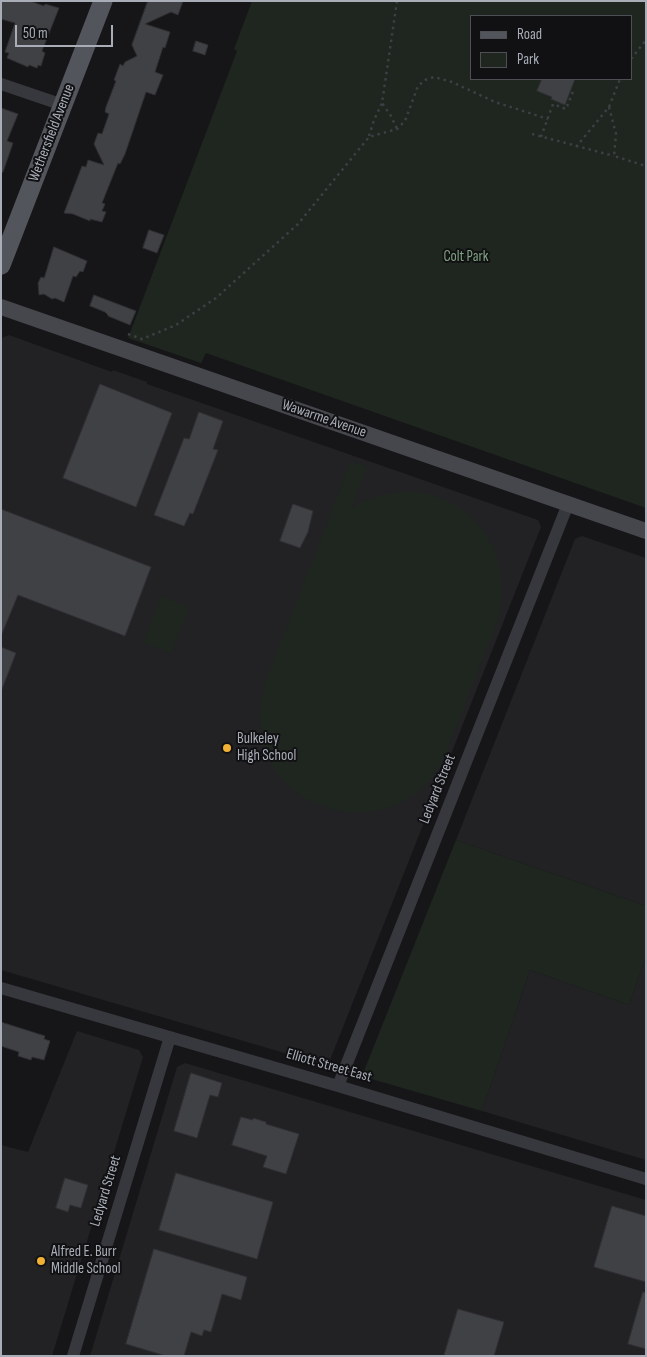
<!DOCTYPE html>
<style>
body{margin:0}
#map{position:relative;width:647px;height:1357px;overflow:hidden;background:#161618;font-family:"Sofia Sans Condensed",sans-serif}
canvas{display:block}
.frame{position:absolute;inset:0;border:2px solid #a8adb8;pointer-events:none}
.legend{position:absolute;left:470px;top:15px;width:162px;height:65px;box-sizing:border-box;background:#111113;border:1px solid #4d4f55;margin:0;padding:6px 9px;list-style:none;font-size:15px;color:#a8adb8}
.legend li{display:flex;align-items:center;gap:10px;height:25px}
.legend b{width:25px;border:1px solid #4d4f55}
.scale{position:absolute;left:15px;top:25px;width:98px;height:22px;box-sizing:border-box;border:2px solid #a8adb8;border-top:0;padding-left:6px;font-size:15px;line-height:18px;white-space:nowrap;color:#a8adb8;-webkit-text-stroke:4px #111113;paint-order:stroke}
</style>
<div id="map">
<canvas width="647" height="1357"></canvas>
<div class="frame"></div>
<ul class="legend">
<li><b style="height:6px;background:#53555c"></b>Road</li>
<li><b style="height:14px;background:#1e261f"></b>Park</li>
</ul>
<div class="scale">50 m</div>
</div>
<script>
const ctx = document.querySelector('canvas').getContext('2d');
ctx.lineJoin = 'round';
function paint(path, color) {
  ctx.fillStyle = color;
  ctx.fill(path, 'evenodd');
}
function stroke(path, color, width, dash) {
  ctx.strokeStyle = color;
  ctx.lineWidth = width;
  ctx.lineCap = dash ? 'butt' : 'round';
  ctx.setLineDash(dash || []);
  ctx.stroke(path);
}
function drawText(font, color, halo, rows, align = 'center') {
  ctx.font = font + ' "Sofia Sans Condensed",sans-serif';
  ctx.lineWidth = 4;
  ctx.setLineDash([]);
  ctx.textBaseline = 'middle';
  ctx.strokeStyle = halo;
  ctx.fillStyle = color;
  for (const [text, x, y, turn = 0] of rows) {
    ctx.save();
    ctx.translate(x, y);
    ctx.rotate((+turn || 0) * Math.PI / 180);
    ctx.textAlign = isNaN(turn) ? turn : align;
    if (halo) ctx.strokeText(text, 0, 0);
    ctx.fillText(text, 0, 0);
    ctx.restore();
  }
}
const built = new Path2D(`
 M9,335L112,372L113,370L147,382V384L538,520L541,527L330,1060L322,1064L1,970V338Z
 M582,536L646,558V906L456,840L575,539Z
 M646,957V1160L482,1111L530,970L629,1005Z
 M77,1031L139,1050L143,1057L52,1356H1V1145L28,1152Z
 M185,1063L646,1200V1356H90L177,1067Z`);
const green = new Path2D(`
 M252,1H646V508L206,353L201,363L128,338L237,51L234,49ZM471,16H631V79H471Z
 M351,461L367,467L351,508C382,491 416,485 449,502C488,521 508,564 501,607C497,629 486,650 478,671C467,698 457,726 446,753C441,763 436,773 428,782C379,835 288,816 264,747C257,725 260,704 265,683Z
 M161,596L189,607L171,653L144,643Z
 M456,840L646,906V957L629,1005L530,970L482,1111L368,1078L364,1071Z`);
const building = new Path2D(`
 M1,1H30L44,6L45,4L59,8L42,51L45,53L41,66L38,65L37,68L29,65L28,67L7,58L9,53L5,52L15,23L1,19Z
 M148,1H183L178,15L171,12L145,24L170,32L165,48L163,47L155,72L163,75L155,95L146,92L125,154L120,164L118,163L102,203L105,204L102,211L106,212L102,222L90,219V221L73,214L64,213L82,166L86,167L88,160L104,165L94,144L98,133L102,134L109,114L105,112L106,107L116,81L114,80L120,64L123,66L125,62L137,56L132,45Z
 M196,41L208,45L205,55L193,51Z
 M542,79H575L565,105L551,99L552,97L537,91Z
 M1,108L18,114L7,141L13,143L3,172H1Z
 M149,230L164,235L157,253L143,248Z
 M54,247L87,261L83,272L80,271L76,277L73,276L64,302L55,298L52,299L44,294L39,295L38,283L41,277L44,278Z
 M94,295L136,311L130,325L108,316V315L105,312L90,306Z
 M100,384L172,413L136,507L63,478Z
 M199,412L223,421L213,449L218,450L193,514L190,513L184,526L154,515L184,438L189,439Z
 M293,504L313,511L308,532L300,548L280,541Z
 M1,509L151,567L125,636L18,595L1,636Z
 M1,647L16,653L2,689H1Z
 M1,1022L45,1036L44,1039L50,1041L44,1060L32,1057L31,1060L18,1056L19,1052L1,1046Z
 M191,1073L222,1083L218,1097L210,1095L197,1138L174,1131Z
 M241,1117L253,1120V1118L266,1122V1124L299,1134L286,1174L263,1167L267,1156L232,1145Z
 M176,1173L273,1202L257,1259L159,1230Z
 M65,1178L88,1185L81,1208L70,1205L68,1212L56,1208Z
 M612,1206L646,1216V1282L594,1267Z
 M154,1249L247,1277L241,1300L222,1294L211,1332L204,1330L202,1336L191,1332L184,1356H166L126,1344Z
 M643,1292L646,1293V1349L628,1344Z
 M458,1309L504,1322L494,1356H444Z`);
const path = new Path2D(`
 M397,1L382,103L391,116L397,129
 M631,59L646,40
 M609,107L616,134L614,156L646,166
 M532,134L614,156
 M369,136L374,120L382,103
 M541,137L553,104L566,109L574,89
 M576,147L609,107L620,79
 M128,334L142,339L176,325L216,298L298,224L369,137L397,129L405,121L418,86L425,80L434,77L452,82L495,102L548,119`);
const street = new Path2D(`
 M1,84L63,105
 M1,988L338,1086L646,1179
 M338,1086L568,504
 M73,1356L170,1037`);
const secondary = new Path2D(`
 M1,307L646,531`);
const primary = new Path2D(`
 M1,265L103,1`);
const markers = [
 [227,748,5,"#f2b134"],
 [41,1261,5,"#f2b134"]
];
const streetNames = [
 ["Wethersfield Avenue",52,133,-69],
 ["Wawarme Avenue",324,419,19],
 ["Ledyard Street",438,789,-68],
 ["Elliott Street East",329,1066,16],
 ["Ledyard Street",106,1191,-73]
];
const parkNames = [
 ["Colt Park",466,257]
];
const poiNames = [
 ["Bulkeley",237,739],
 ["High School",237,756],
 ["Alfred E. Burr",51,1252],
 ["Middle School",51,1269]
];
paint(built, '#222225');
paint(green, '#1e261f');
paint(building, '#404145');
stroke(building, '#303034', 1);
stroke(path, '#3d3f44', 2.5, [2.5, 4]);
stroke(street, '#37383d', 12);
stroke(secondary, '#45474d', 16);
stroke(primary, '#53555c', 19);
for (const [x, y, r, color] of markers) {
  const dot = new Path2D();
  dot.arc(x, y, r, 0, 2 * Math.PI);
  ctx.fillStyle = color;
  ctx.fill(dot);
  stroke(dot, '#111113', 2);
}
drawText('15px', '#a8adb8', '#111113', streetNames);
drawText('15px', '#7fa381', '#111113', parkNames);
drawText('15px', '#a8adb8', '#111113', poiNames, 'left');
</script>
